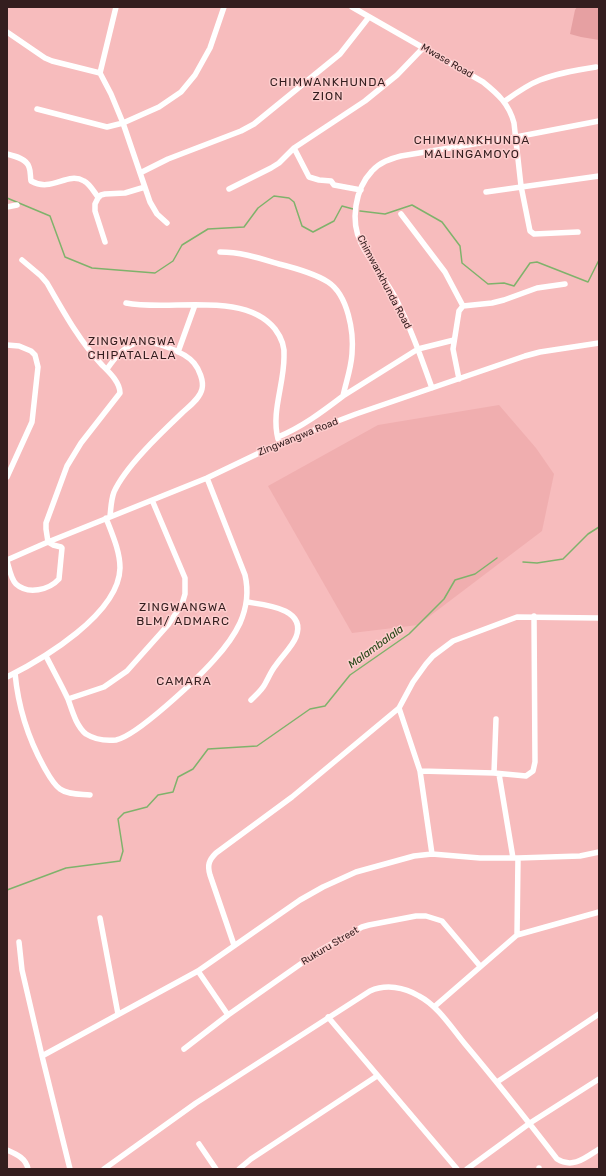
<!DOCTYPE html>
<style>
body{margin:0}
#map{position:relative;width:606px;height:1176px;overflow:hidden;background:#f7bcbd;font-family:Rubik,sans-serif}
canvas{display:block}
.frame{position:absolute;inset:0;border:8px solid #341e1f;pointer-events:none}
</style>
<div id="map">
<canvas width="606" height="1176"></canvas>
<div class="frame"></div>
</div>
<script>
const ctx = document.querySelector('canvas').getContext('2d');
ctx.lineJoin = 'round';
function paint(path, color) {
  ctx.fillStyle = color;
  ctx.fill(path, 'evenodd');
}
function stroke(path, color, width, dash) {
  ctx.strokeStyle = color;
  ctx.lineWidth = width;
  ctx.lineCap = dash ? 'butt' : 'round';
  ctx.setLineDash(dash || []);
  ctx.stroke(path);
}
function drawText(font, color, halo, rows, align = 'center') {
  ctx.font = font + ' Rubik,sans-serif';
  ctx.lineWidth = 3;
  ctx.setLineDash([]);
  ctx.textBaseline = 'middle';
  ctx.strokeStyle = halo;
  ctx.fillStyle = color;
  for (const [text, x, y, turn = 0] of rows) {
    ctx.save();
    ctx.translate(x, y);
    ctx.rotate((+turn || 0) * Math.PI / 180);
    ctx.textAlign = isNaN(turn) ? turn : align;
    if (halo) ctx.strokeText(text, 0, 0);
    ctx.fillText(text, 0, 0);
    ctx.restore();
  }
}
const built = new Path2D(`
 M499,405L536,448L554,474L542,531L418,625L352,633L268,486L378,425Z`);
const green = new Path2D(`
 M577,7H599V40L581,37L570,34L575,10Z`);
const stream = new Path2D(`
 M7,198L50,216L65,257L92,268L155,273L173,261L182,245L208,229L244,227L258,208L274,196L289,198L294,202L302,226L313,232L334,221L342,206L353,209
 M360,211L385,214L412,205L442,222L460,246L462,263L488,284L504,283L514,286L530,263L537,262L588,282L599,260
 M523,562L537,563L563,559L588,534L599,527
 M7,890L66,868L120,861L123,851L118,819L124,813L147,807L158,795L173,792L178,777L193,769L208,749L257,746L310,709L325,706L350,675L409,634L444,599L455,580L475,574L497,558`);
const minor = new Path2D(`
 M116,7L100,73L111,94L123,123L150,202L157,214L167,223
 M352,7L483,82C498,94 509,104 514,123L521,186L530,231L534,234L578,232
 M7,32L45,58L52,61L100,73
 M505,101C516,93 527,85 540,80C558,73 577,70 596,67
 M37,109L107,127L123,123L159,107L181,92L195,75L210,48L224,7
 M294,148L309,177L319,180L331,181L334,185L361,190
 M7,154C15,156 27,159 29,167C31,172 30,176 31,181C52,193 67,171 84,181C90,184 94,192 98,197
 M140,173L168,159L241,131L254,124L340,54L369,17
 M229,189L271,168L279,163L294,148L365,101L397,75L423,48
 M486,192L599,176
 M7,207L17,205
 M401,214L445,272L463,306
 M105,242L95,211V204L98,198L101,195L105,194L125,193L145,187
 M220,252C241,252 259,258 279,264C295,268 314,273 328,282C348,295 354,332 352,354C351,369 346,382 343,396C322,412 302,427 278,437
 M126,303C169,312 244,290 275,329C281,337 285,347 284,357C284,385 271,412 278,439
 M7,345L19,346L31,351L35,355L38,367L32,422L7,477
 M178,352L195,305
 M107,369C115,358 122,348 136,343C150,338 185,352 194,363C199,369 204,381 202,389C200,399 188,407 181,414C161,433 125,467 114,492C111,500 111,508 110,516
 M459,379L453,349L459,311L463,306L492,303L504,300L537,288L565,284
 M432,388C421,357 410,326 395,297C385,278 370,262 361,243C350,221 355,189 372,171C380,162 390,159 401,156L516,137L599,121
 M343,396L418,349L454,340
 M7,560L48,542L207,478L280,443L356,414L525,356L540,352L599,343
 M7,561C9,568 11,579 16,584C28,595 49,590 59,579L62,548L61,547L53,545L48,542L46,529V523L67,466L81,443L120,393C120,382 109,372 102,365C80,342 63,311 47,283L41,276L22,260
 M247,602C265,605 307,608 296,637C292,647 282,656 276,665C271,671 269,677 265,684C262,690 256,695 251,700
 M46,656C53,670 61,684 68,699C72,710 76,726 86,734C94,739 106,741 116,740C137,736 198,678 214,660C224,649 234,636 240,623C247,607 249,592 245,575L207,478
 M15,673C18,706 28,738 44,767C48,774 53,784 60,789C68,795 80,794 90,795
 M7,677C43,659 119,614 120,568C120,551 112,534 106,518
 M68,699L104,687L127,671L168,625L182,604L185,594V578L152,500
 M399,708L420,771L432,854
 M420,771L494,773L526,776L533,771L535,762L534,616
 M494,773L496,719
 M499,774L513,858
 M100,918L118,1014
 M517,935L518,858
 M19,942L22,970L42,1056L70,1169
 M234,945L210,875C207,865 209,860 216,853L292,797L399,708L413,682L426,664L433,656L453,641L517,617L599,618
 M198,971L228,1015
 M434,1007L517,935L599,912
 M328,1017L457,1169
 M184,1049L228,1015L319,951L362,927L369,925L416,916H426L442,921L480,966
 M42,1056L198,971L300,900L323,887L356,872L414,856L432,854L480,858H518L580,856L599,852
 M497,1082L599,1014
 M199,1144L216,1169
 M7,1150C16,1154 26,1158 28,1169
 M104,1169L196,1103L370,991C386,984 404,987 419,996C438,1006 451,1027 465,1044C497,1082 527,1120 557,1159C573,1169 585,1158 599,1149
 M239,1169L251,1159L377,1076
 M467,1169L530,1123L599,1079
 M539,1169V1168`);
const streetNames = [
 ["Mwase Road",447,61,30],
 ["Chimwankhunda Road",384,282,62],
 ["Zingwangwa Road",298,437,-22],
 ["Rukuru Street",330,946,-31]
];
const waterNames = [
 ["Malambalala",376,647,-36]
];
const quarterNames = [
 ["CHIMWANKHUNDA",328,83],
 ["ZION",328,97],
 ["CHIMWANKHUNDA",472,141],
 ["MALINGAMOYO",472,155],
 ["ZINGWANGWA",132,342],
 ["CHIPATALALA",132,356],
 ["ZINGWANGWA",183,608],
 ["BLM/ ADMARC",183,622],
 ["CAMARA",184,682]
];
paint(built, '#f0aeaf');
paint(green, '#e6a0a2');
stroke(stream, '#7fb26b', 1.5);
stroke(minor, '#fff', 5.5);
drawText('10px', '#341e1f', '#fdcdcd', streetNames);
drawText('italic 11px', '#244615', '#fdcdcd', waterNames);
ctx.letterSpacing = '1px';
drawText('12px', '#341e1f', '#fdcdcd', quarterNames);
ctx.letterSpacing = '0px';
</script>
